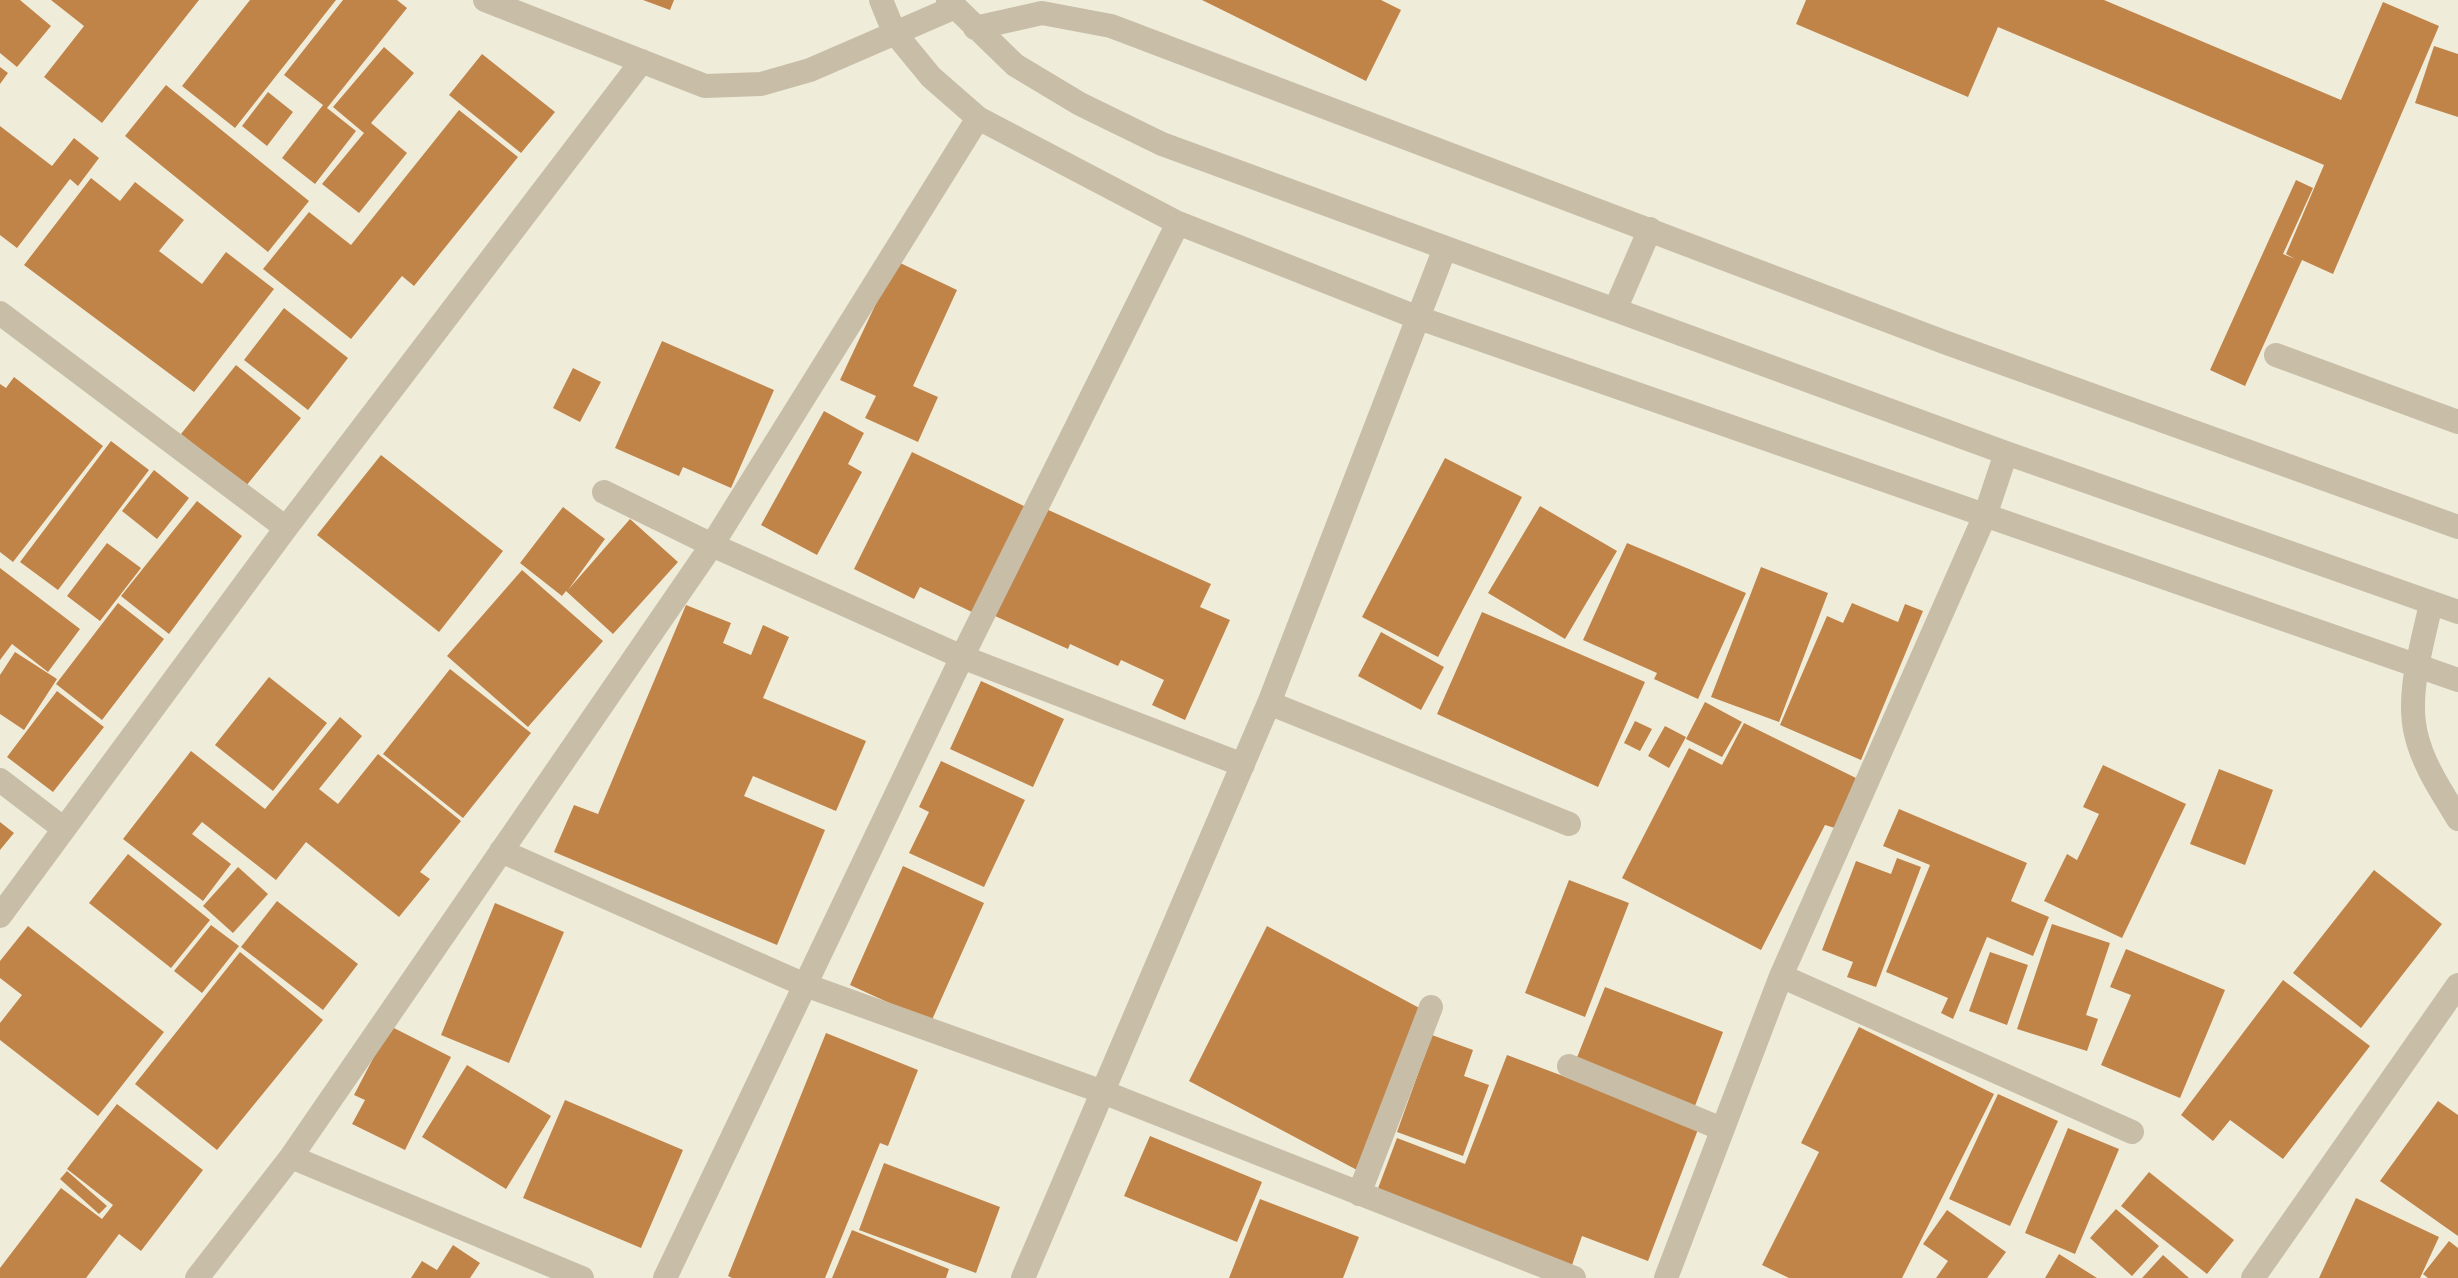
<!DOCTYPE html>
<style>
body{margin:0}
canvas{display:block;background:#f0ecda}
</style>
<canvas width="2458" height="1278"></canvas>
<script>
const ctx = document.querySelector('canvas').getContext('2d');
ctx.lineJoin = 'round';
function paint(path, color) {
  ctx.fillStyle = color;
  ctx.fill(path, 'evenodd');
}
function stroke(path, color, width, dash) {
  ctx.strokeStyle = color;
  ctx.lineWidth = width;
  ctx.lineCap = dash ? 'butt' : 'round';
  ctx.setLineDash(dash || []);
  ctx.stroke(path);
}
const building = new Path2D(`
 M0,0H20L51,26L17,67L0,53Z
 M51,0H199L102,123L44,77L84,26Z
 M250,0H336L235,128L182,86Z
 M343,0H397L407,8L327,108L356,131L315,184L282,158L323,105L284,75Z
 M643,0H674L670,10Z
 M1202,0H1381L1401,10L1366,81Z
 M1806,0H2104L2341,100L2383,2L2439,26L2333,274L2302,260L2245,386L2210,370L2296,180L2313,188L2283,254L2295,259L2286,254L2324,165L1998,27L1968,97L1796,24Z
 M2434,46L2458,54V117L2415,103Z
 M384,47L414,73L371,123L407,153L359,213L322,184L364,133L333,107Z
 M482,54L555,112L521,153L449,95Z
 M0,67L8,73L0,84Z
 M166,85L309,201L268,252L125,136Z
 M268,92L293,112L267,146L242,126Z
 M459,110L518,157L414,286L402,276L351,339L263,269L309,212L351,245Z
 M0,126L52,166L74,138L99,158L78,186L70,179L17,248L0,235Z
 M91,178L120,201L135,182L184,220L159,251L202,284L226,252L274,289L194,392L24,265Z
 M896,261L957,290L913,386L938,397L918,442L865,418L876,396L840,380Z
 M284,308L348,358L308,410L244,360Z
 M662,341L774,390L731,488L683,467L679,476L615,448Z
 M236,365L301,418L246,486L181,434Z
 M573,368L601,382L580,422L553,408Z
 M14,377L103,446L13,562L0,552V384L6,388Z
 M824,411L864,433L848,464L862,472L817,555L761,525Z
 M111,441L149,470L58,590L20,562Z
 M912,452L1026,507L974,613L920,587L914,599L854,569Z
 M381,455L503,551L439,632L317,535Z
 M1445,458L1522,497L1438,657L1362,617Z
 M154,470L189,498L157,539L122,511Z
 M197,501L242,536L169,634L121,596Z
 M1540,506L1617,551L1565,639L1488,593Z
 M563,507L605,539L568,590L630,519L678,562L613,634L566,591L562,596L520,563Z
 M1044,508L1211,584L1200,607L1230,620L1185,720L1152,705L1164,680L1121,660L1118,666L1070,644L1068,649L995,616Z
 M107,543L141,568L100,621L67,596Z
 M1627,543L1746,593L1698,699L1654,679L1657,673L1583,640Z
 M1761,567L1828,593L1779,722L1711,697Z
 M0,568L80,629L48,672L12,644L0,660Z
 M522,570L603,641L528,727L447,656Z
 M118,603L164,639L102,720L56,684Z
 M1852,603L1898,622L1905,604L1923,611L1861,760L1780,725L1827,616L1843,623Z
 M686,605L731,623L723,643L751,655L763,625L789,637L763,698L866,741L836,811L753,776L744,796L825,830L777,945L554,852L574,805L598,814Z
 M1482,612L1645,682L1598,787L1437,714Z
 M1381,632L1444,667L1421,710L1358,676Z
 M15,652L57,679L24,730L0,714V675Z
 M450,669L531,733L463,818L383,754Z
 M269,677L327,723L273,791L215,745Z
 M981,681L1064,719L1033,787L950,749Z
 M57,691L104,727L53,792L7,757Z
 M1705,702L1742,722L1722,757L1686,739Z
 M340,717L362,736L319,789L338,804L378,754L461,821L420,872L430,879L399,917L306,842L276,880L202,822L192,834L231,864L203,901L123,839L191,751L265,809Z
 M1635,721L1652,729L1640,751L1624,743Z
 M1744,723L1856,778L1835,828L1825,825L1761,950L1622,878L1689,748L1722,765Z
 M1665,726L1686,737L1669,768L1648,756Z
 M941,761L1025,800L984,887L909,853L929,812L919,807Z
 M2103,765L2186,804L2122,938L2044,901L2067,854L2077,860L2099,814L2083,807Z
 M2219,769L2273,790L2245,865L2190,844Z
 M1899,809L2027,863L2011,901L2049,917L2033,956L1987,937L1953,1019L1941,1013L1948,998L1886,972L1930,865L1883,846Z
 M0,822L14,833L0,850Z
 M128,854L210,920L171,968L89,903Z
 M1897,858L1921,867L1876,987L1847,977L1853,962L1822,950L1856,861L1891,874Z
 M903,866L984,903L931,1022L850,985Z
 M238,867L268,894L233,933L203,906Z
 M2374,870L2442,924L2361,1028L2293,973Z
 M1569,880L1629,903L1585,1017L1525,993Z
 M277,901L358,964L323,1010L241,947Z
 M495,903L564,932L509,1063L441,1035Z
 M2052,924L2110,943L2086,1015L2098,1019L2087,1051L2017,1029Z
 M211,925L239,946L202,993L174,971Z
 M28,926L164,1032L98,1116L0,1040V1023L22,995L0,978V961Z
 M1267,926L1423,1010L1357,1170L1189,1081Z
 M2126,949L2225,990L2180,1098L2101,1065L2131,995L2110,987Z
 M240,952L323,1020L217,1150L135,1084Z
 M1990,952L2028,965L2007,1025L1969,1011Z
 M2283,980L2370,1046L2283,1159L2230,1120L2213,1141L2181,1115Z
 M1605,987L1723,1032L1695,1106L1576,1060Z
 M390,1026L451,1057L405,1150L352,1124L365,1100L354,1095Z
 M1859,1027L1994,1094L1902,1278H1789L1762,1265L1819,1152L1801,1143Z
 M826,1033L918,1070L888,1146L880,1143L825,1278H732L728,1276Z
 M1432,1035L1473,1050L1464,1076L1489,1085L1463,1156L1397,1132Z
 M1507,1055L1699,1127L1648,1261L1582,1236L1572,1265L1377,1191L1397,1138L1465,1164Z
 M467,1065L551,1116L506,1189L422,1137Z
 M1998,1094L2058,1121L2010,1226L1949,1199Z
 M565,1100L683,1150L641,1248L523,1198Z
 M2438,1101L2458,1115V1236L2380,1181Z
 M117,1104L203,1170L141,1251L119,1234L86,1278H0V1268L61,1188L102,1219L113,1205L67,1169Z
 M2068,1128L2119,1149L2075,1254L2025,1233Z
 M1150,1136L1262,1182L1237,1242L1124,1196Z
 M884,1163L1000,1207L976,1273L859,1230Z
 M67,1171L107,1206L99,1214L60,1179Z
 M2149,1172L2234,1240L2207,1274L2121,1206Z
 M2356,1198L2439,1237L2420,1278H2319Z
 M1260,1199L1359,1237L1343,1278H1229Z
 M2116,1209L2159,1246L2132,1276L2090,1238Z
 M1947,1210L2006,1252L1987,1278H1936L1948,1261L1923,1244Z
 M852,1230L949,1269L946,1278H832Z
 M2449,1241L2458,1248V1278H2428L2423,1274Z
 M453,1245L480,1263L470,1278H411L422,1261L437,1270Z
 M2059,1254L2097,1278H2045Z
 M2163,1255L2189,1278H2142Z`);
const minor = new Path2D(`
 M485,0L705,86L761,84L810,70L953,8
 M881,0L894,32L931,77L978,118L1178,223L1416,317L2458,680
 M948,0L1015,65L1080,104L1162,144L2006,453L2458,612
 M975,28L1042,13L1111,26L1944,342L2458,527
 M1615,310L1650,229
 M0,313L286,528
 M2276,355L2458,422
 M604,492L712,545L962,657L1243,765
 M2431,603C2423,643 2406,693 2416,734C2423,765 2442,792 2458,819
 M1269,703L1569,824
 M0,780L64,829
 M501,851L805,985L1103,1092L1574,1278
 M0,916L286,528L642,61
 M1781,976L2132,1132
 M1569,1066L1722,1129
 M291,1157L582,1278
 M1359,1194L1431,1007
 M197,1278L291,1157L712,545L978,118
 M665,1278L962,657L1178,223
 M1023,1278L1269,703L1445,248
 M1666,1278L1781,976L1986,513L2006,453
 M2253,1278L2458,985`);
paint(building, '#c08448');
stroke(minor, '#c8bea7', 24);
</script>
